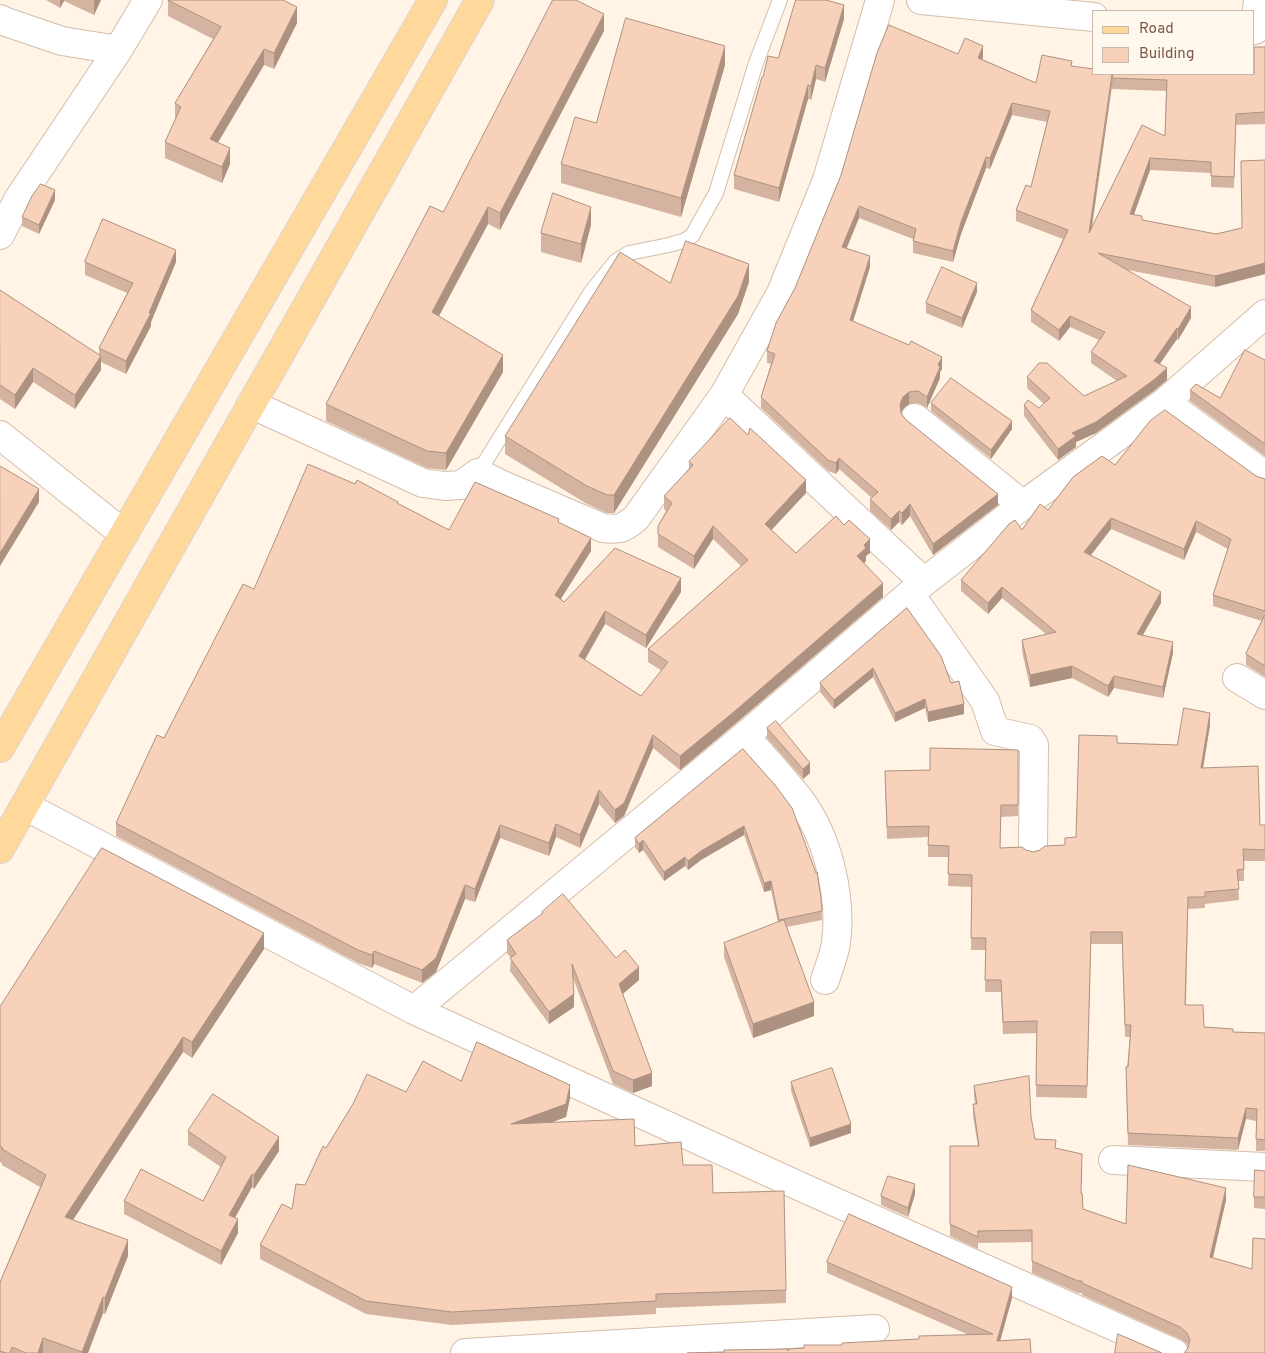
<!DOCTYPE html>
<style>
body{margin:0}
#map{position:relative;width:1265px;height:1353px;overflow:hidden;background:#fff4e5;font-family:Overpass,sans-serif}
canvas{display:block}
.legend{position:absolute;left:1092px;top:10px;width:162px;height:65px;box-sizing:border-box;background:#fff8ee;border:1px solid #cab8ab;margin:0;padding:6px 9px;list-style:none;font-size:15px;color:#7b5847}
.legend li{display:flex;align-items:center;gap:10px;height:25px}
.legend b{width:25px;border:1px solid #cab8ab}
</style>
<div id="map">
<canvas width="1265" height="1353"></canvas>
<ul class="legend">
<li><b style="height:6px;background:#ffd89c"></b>Road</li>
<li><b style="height:14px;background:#f7d1ba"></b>Building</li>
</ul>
</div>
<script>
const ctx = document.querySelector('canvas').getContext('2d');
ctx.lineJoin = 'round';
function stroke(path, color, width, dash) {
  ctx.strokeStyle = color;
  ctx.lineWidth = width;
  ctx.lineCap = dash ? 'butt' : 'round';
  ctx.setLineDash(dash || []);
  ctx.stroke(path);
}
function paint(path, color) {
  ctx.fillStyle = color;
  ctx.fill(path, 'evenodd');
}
const lane = new Path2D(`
 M478,473L591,292L616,261L629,253L669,245L683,241L692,236L716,193L756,63L780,0`);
const street = new Path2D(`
 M921,0L1094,17
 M0,19L6,22L62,41L118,50
 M1255,30L1258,0
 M0,235L19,198L118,50L148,0
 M724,395L924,582
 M1165,402L1265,475
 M251,404L423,483L445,486L461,485L478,473L498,483L603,528C619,530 623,529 636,518L724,395L781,293L827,180L880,0
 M915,418L1023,505
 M0,435L124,534
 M910,594L985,701L995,731L1030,739L1034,745L1033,848
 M1237,678L1265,695
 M745,736C763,757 783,778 800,800C828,837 842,897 836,943C834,955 829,968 825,980
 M25,806L414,1010L799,1186L1174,1353
 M414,1010L745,736L924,582L1023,505L1165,402L1265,314
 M1113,1160L1265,1167
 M465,1353L875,1329`);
const primary = new Path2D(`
 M0,748L433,0
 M0,849L480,0`);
const wall = new Path2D(`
 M46,0H101L94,15L64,1L60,8Z
 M168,0L289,3L297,23L274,69L264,65L218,143L230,164L222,183L165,158V142L176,119H175V103L213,39L168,16Z
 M844,19L825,82L816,79L811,100L808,99L779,202L734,189V175L763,77Z
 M604,31L500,230L488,224L439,316L503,372L446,470L427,468L326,421V404Z
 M1265,47V124L1236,125L1234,188L1211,187V173L1150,170L1134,214L1142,220L1216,234L1242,228L1265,160V274L1215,287L1128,270L1191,318L1178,340L1177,339L1160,364L1167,380L1155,390L1096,433L1076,442V447L1058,460L1024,416V405L1039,408L1044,404L1027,388V377L1084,396L1117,381L1091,363V352L1099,340L1070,327L1059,341L1031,322V310L1063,239L1016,221V210L1031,187L1047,122L1012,115L990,169L986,168L961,234L953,262L913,253V239L859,218L847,248L870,267L853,321L942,369L940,372V378L927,408L918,403L909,404L903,409L901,413L905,419L998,505L933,555L910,516L902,525L899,522L891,530L870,511V499L872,498L839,469L836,474L828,471L761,408V397L771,364L767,363V351L958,54L983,57L982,59L1036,83L1072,66L1113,74ZM1112,85V89L1166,91L1165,136L1092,228Z
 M725,65L681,217L561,183V164L596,123Z
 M55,200L39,234L22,226V217Z
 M591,225L581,263L541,252V233Z
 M85,262H176L151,322V326L126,374L101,362V370L75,409L33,382L15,409L0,399V290L99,355V348L127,293L85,275Z
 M749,282L738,314L614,513H607L587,504L505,454V436L670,283Z
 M977,292L962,328L926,313V303Z
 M1265,360V456L1190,401V390L1220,398Z
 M931,403L1012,429L991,459L931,411Z
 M689,462L806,493L771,530L796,553H870L866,556V561L864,563L883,597L735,724L680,770L653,748L624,816L615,823L599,804L580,848L556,837L549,856L500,838L475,902L465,899L436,972L422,983L374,964L372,968L358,963L116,836V823L164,738L254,589L398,504L449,530L559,523L591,551L561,599L564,602L681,592L646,648L605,624L585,660L641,696L662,671L648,662V649L741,566L713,539L694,569L658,547V526L666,511L664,509V496L689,470Z
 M1115,465L1256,476L1265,479V677L1246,665V654L1262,621L1213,606V595L1228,549L1196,532L1184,560L1111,529L1091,555L1161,603L1143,635L1173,653L1163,698L1114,688L1108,697L1072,678L1030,687L1022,651V640L1046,634L1002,598L988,614L961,591V580L1048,510Z
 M907,608L951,683L964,714L928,722L925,708L895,722L873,677L834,709L820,692V683Z
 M1210,725L1203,768L1260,825H1265V861H1244V881H1238L1239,900L1205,904V908L1188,909L1186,1005L1204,1027L1233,1032L1265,1033V1151H1256V1121L1246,1119L1238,1150L1128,1145L1126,1079L1130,1037H1125L1122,944H1091L1087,1098L1036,1097L1037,1033L1003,1034L1001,992H985L986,950H971L972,887L948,886L949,857H928V837L887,839L885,783L930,770L1018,750V816L1001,817L1000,848L1026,850L1033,852L1065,845V838L1076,837L1117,743L1177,745Z
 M767,728L810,773L803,779L767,738Z
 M743,749L821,898L822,920L787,927L814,1016L753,1038L724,957V943L778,923L771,890L764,892L744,835L701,860L688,870L685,866L664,881L643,850L639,853L635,847V838Z
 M542,912L616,958L639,980L623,994L652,1086L633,1093L613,1084L573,978L574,1007L549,1024L510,971L511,958L507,953V940L542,914Z
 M264,949L192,1058L183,1052L73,1220L128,1256L105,1314L103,1313L88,1353H0V1282L40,1187L2,1165V1163L0,1162V1007Z
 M461,1081L570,1098L566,1117L553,1122L635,1146L683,1165L713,1193L786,1290V1303L656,1308V1314L452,1325L366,1314L260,1259V1245L292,1209L326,1148L406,1092Z
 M791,1082L851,1133L810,1147L791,1091Z
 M974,1086L1031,1117L1035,1139L1056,1148L1082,1166L1081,1193L1083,1209L1126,1224L1226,1200L1213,1258L1252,1269L1265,1353L1188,1348L1187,1344L1180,1339L1082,1295V1293H1078L1032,1273V1242L978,1243V1249L950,1236V1146H978L973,1116V1104H975L974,1097Z
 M188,1131L279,1151L254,1189L252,1187L235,1218L238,1233L221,1265L124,1214V1201H203L221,1167L188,1145Z
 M1265,1171V1209L1254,1208V1197Z
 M915,1194L908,1217L881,1205V1196Z
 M827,1262L1012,1298L1000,1341L788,1351L804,1348L969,1335L827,1273Z`);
const shadedWall = new Path2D(`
 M60,0H64V1L60,8Z
 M94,0H101L94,15Z
 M844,5V19L825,82V68Z
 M297,7V23L274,69V53Z
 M604,14V31L500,230V213Z
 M725,46V65L681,217V198Z
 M983,46V57L978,69V58Z
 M264,49V65L210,155V139Z
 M816,65V79L811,100V86Z
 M1113,74L1112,85L1089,244V233Z
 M808,85V99L779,202V188Z
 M1012,103V115L990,169V158Z
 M230,148V164L222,183V167Z
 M986,157V168L961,234L953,262V251L961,222Z
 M1150,158V170L1130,225V214Z
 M55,190V200L39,234V225Z
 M859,206V218L842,258V247Z
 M488,207V224L432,329V312Z
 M591,207V225L581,263V244Z
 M176,250V262L151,322V326L126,374V361L149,313Z
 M870,256V267L850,331V320Z
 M1265,263V274L1215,287V276Z
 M749,264V282L738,314L614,513V495Z
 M977,283V292L962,328V318Z
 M1191,307V318L1178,340V329Z
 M1070,316V327L1059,341V330Z
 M1177,328V339L1154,372V361Z
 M503,355V372L446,470V453Z
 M101,356V370L75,409V395Z
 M942,357V369L940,372V378L927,408V397L938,365Z
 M33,368V382L15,409V395Z
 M1167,368V380L1155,390L1096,433L1076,442V447L1058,460V449L1072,433Z
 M909,392V404L903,409L900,415V404L903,397Z
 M1012,421V429L991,459V450Z
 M839,458V469L836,474V463Z
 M806,480V493L765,537V524Z
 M39,489V502L0,566V553Z
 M998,494V505L933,555V544Z
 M910,504V516L902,525V513Z
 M899,511V522L891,530V519Z
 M1111,518V529L1084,564V552Z
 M1196,521V532L1184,560V549Z
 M713,526V539L694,569V556Z
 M591,538V551L555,608V595Z
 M870,539V553L866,556V561L857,570V556L864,545Z
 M681,578V592L646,648V635Z
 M883,583V597L735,724L680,770V756Z
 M1002,587V598L988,614V603Z
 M1161,592V603L1137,645V634Z
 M605,611V624L579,669V656Z
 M1173,642V653L1163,698V687Z
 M1072,666V678L1030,687V675Z
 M873,668V677L834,709V700Z
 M1114,676V688L1108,697V686Z
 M925,699V708L895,722V713Z
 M964,704V714L928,722V712Z
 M1210,713V725L1201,780V768Z
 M653,735V748L624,816L615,823V810Z
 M810,763V773L803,779V769Z
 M599,790V804L580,848V835Z
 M556,824V837L549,856V843Z
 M500,825V838L475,902V889Z
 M744,826V835L701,860L688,870V861L701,851Z
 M643,840V850L639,853V844Z
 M685,857V866L664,881V872Z
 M771,881V890L764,892V883Z
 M465,885V899L436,972L422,983V970Z
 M264,933V949L192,1058V1042Z
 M374,951V964L372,968V955Z
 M639,967V980L619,997V984Z
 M574,994V1007L549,1024V1012Z
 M814,1002V1016L753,1038V1024Z
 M183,1037V1052L65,1232V1217Z
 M652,1073V1086L633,1093V1080Z
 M570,1085V1098L566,1117L511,1137V1124Z
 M1246,1108V1119L1238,1150V1138Z
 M851,1124V1133L810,1147V1138Z
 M279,1137V1151L254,1189V1175Z
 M252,1174V1187L229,1228V1215Z
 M915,1184V1194L908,1217V1208Z
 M1226,1188V1200L1210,1269V1257Z
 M238,1219V1233L221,1265V1251Z
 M128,1240V1256L105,1314V1298Z
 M1012,1287V1298L997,1352V1341Z
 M103,1297V1313L88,1353H82Z
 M43,1338V1353H38Z`);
const building = new Path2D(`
 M168,0H283L297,7L274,53L264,49L210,139L230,148L222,167L165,142L181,107L175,103L221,27Z
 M553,0H576L604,14L500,213L488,207L432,312L503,355L446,453L427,451L326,404L430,206L443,212Z
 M796,0H826L844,5L825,68L816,65L811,86L808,85L779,188L734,175L762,77H763L768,56L778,58Z
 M626,18L725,46L681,198L561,164L575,117L596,123Z
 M889,25L958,54L965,38L983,46L978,58L1036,83L1042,55L1072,61L1071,66L1094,69V74H1112L1089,233L1142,125L1165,136L1167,80L1112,78L1113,74H1254V47H1265V112L1236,114L1234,177L1211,176V162L1150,158L1130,214L1142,216V220L1216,234L1242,228L1241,161L1265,160V263L1215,276L1098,253L1191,307L1178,329L1177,328L1154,361L1167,368L1155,379L1096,422L1072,433L1076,436L1058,449L1024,405L1028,400L1039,408L1050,398L1027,377L1039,363H1047L1084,396L1127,376L1091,352L1105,332L1070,316L1059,330L1031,310L1068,230L1016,210L1026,185L1031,187L1050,111L1012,103L990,158L986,157L961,222L953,251L913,241L916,229L859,206L842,247L870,256L850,320L909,345L911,341L942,357L938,365L940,367L927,397L918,391L909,392L903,397L900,404L901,413L905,419L998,494L933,544L910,504L902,513L899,511L891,519L870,499L878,492L839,458L836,463L828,460L761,397L775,354L767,351L776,323L795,288L841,175L877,53Z
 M41,184L55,190L39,225L22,217L32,196Z
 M553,193L591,207L581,244L541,233Z
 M103,219L176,250L149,313H151L126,361L99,348L133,283L85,262Z
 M686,241L749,264L738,296L614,495H607L587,486L505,436L620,252L670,283Z
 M942,267L977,283L962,318L926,303Z
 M0,290L101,356L75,395L33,368L15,395L0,385Z
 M1245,350L1265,360V444L1190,390L1196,384L1220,398Z
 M951,378L1012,421L991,450L931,403Z
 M1165,410L1256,476L1265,479V611L1213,595L1231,539L1196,521L1184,549L1111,518L1084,552L1104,562L1161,592L1137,634L1173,642L1163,687L1114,676L1108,686L1072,666L1030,675L1022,640L1056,632L1002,587L988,603L961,580L1009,524L1015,520L1022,530L1040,504L1048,510L1073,477L1102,456L1115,465L1150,421Z
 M730,418L748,435L750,428L806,480L765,524L796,553L836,516L844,525L849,520L870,539L864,545L866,548L857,556L883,583L735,711L680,756L653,735L624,803L615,810L599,790L580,835L556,824L549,843L500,825L475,889L465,885L436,958L422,970L374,951L372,955L358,950L116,823L157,735L164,738L243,584L254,589L308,464L355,484L357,480L398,502L397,503L449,530L475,482L559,519L558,522L591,538L555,595L564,602L615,548L681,578L646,635L605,611L579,656L641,696L668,662L648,649L748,560L713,526L694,556L658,534V526L672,503L664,496L693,465L689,462Z
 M0,466L39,489L0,553Z
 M907,608L941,656L951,683L959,681L964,704L928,712L925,699L895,713L873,668L834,700L820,683Z
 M1265,615V666L1246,654Z
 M1184,708L1210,713L1201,768L1258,766L1260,825H1265V850L1243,849L1244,869L1237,870L1239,889L1205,892V897H1188L1185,1005H1203L1204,1027L1233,1029V1032L1265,1033V1140L1256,1139L1257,1109L1246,1108L1238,1138L1128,1133L1126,1067H1128L1131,1025H1125L1122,932H1091L1087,1086L1036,1085L1037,1021L1003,1022L1001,980H985L986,938H971L972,875L948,874L949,846L928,845L929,826L887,827L885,771L930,770V748L1018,750V805H1001L1000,848L1022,847L1026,850L1033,852L1040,850L1045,846L1065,845V838L1076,837L1079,735L1117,736V743L1177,745Z
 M776,721L810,763L803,769L767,728Z
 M743,749L775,785L792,808L816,873L817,872L821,898L822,911L779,920L771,881L764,883L744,826L701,851L688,861L685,857L664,872L643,840L639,844L635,838Z
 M102,848L264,933L192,1042L183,1037L65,1217L128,1240L105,1298L103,1297L82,1352L43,1338L38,1353H26L12,1347L10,1353H6L0,1351V1282L46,1175L2,1149L3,1148L0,1146V1007Z
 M563,894L616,958L625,950L639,967L619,984L652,1073L633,1080L613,1071L572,964L574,994L549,1012L510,958L516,954L507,940L543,913L542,912Z
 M784,920L814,1002L753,1024L724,943Z
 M477,1042L570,1085L566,1104L511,1124L634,1119L635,1146L681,1142L683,1165H712L713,1193L784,1191L786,1290L656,1294V1301L452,1312L366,1301L260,1245L282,1204L292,1209L296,1184L305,1185L323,1146L326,1148L353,1104L367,1074L406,1092L423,1061L461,1081Z
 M832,1068L851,1124L810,1138L791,1082Z
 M1029,1076L1031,1117L1035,1139L1056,1140L1055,1148L1082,1154L1081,1193H1082L1083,1209L1126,1224L1128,1165L1226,1188L1210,1257L1252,1269L1253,1238L1265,1239V1353H1184L1188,1348L1190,1340L1187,1333L1180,1327L1082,1283V1281H1078L1032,1261V1230L978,1231V1237L950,1224V1146H979L973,1104H977L974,1086Z
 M213,1094L279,1137L254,1175L252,1174L229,1215L238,1219L221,1251L124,1201L141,1169L203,1201L226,1157L188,1131Z
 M1255,1170L1265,1171V1197H1254Z
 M888,1176L915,1184L908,1208L881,1196Z
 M849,1214L1012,1287L997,1341L1030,1339L1031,1353H687L724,1352V1350L788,1349V1351L789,1349L804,1348V1345H842V1343L919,1339V1336L993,1334L827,1262Z
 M1118,1334L1162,1353H1115Z`);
stroke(lane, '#d5bdac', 16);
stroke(street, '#d5bdac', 30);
stroke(primary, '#ddd4cf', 30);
stroke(lane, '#fff', 14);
stroke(street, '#fff', 28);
stroke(primary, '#ffd89c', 28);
paint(wall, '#d4b4a0');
paint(shadedWall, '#ad9282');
paint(building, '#f7d1ba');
stroke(building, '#ad9282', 1);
</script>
